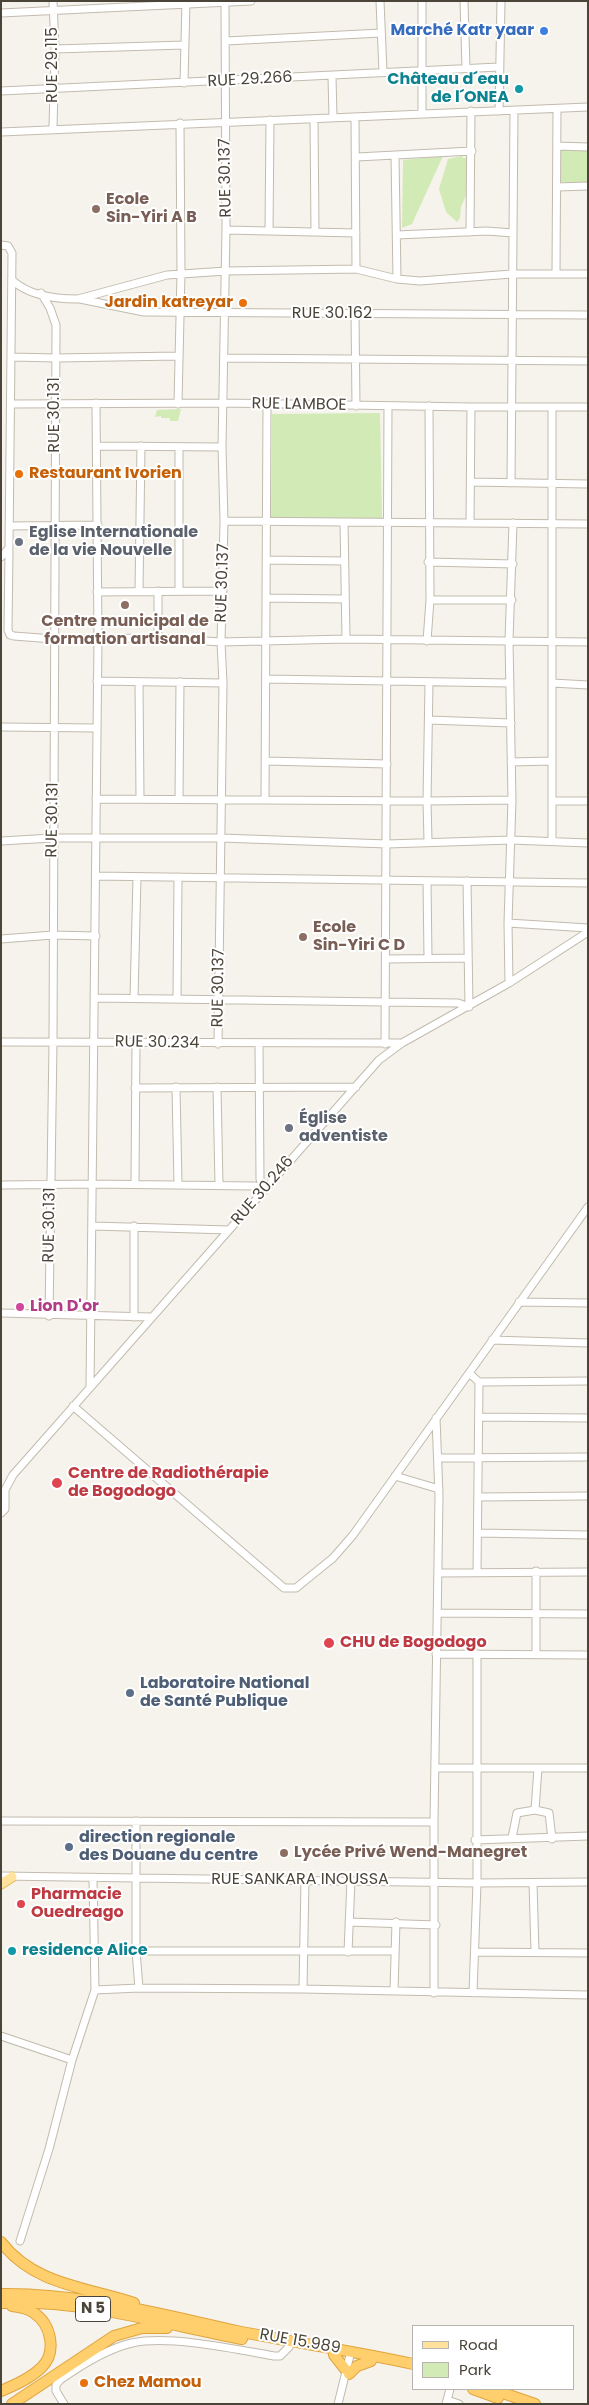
<!DOCTYPE html>
<meta charset="utf-8">
<style>
body{margin:0}
#map{position:relative;width:589px;height:2405px;overflow:hidden;background:#f6f3ec;font-family:Poppins,sans-serif}
canvas{display:block}
.frame{position:absolute;inset:0;border:2px solid #4b4439;pointer-events:none}
.legend{position:absolute;left:412px;top:2325px;width:162px;height:65px;box-sizing:border-box;background:#fff;border:1px solid #b7b4b0;margin:0;padding:6px 9px;list-style:none;font-size:15px;color:#4b4439}
.legend li{display:flex;align-items:center;gap:10px;height:25px}
.legend b{width:25px;border:1px solid #b7b4b0}
</style>
<div id="map">
<canvas width="589" height="2405"></canvas>
<div class="frame"></div>
<ul class="legend">
<li><b style="height:6px;background:#ffe39c"></b>Road</li>
<li><b style="height:14px;background:#d2eab5"></b>Park</li>
</ul>
</div>
<script>
const ctx = document.querySelector('canvas').getContext('2d');
ctx.lineJoin = 'round';
function paint(path, color) {
  ctx.fillStyle = color;
  ctx.fill(path, 'evenodd');
}
function stroke(path, color, width, dash) {
  ctx.strokeStyle = color;
  ctx.lineWidth = width;
  ctx.lineCap = dash ? 'butt' : 'round';
  ctx.setLineDash(dash || []);
  ctx.stroke(path);
}
function drawText(font, color, halo, rows, align = 'center') {
  ctx.font = font + ' Poppins,sans-serif';
  ctx.lineWidth = 4;
  ctx.setLineDash([]);
  ctx.textBaseline = 'middle';
  ctx.strokeStyle = halo;
  ctx.fillStyle = color;
  for (const [text, x, y, turn = 0] of rows) {
    ctx.save();
    ctx.translate(x, y);
    ctx.rotate((+turn || 0) * Math.PI / 180);
    ctx.textAlign = isNaN(turn) ? turn : align;
    if (halo) ctx.strokeText(text, 0, 0);
    ctx.fillText(text, 0, 0);
    ctx.restore();
  }
}
const green = new Path2D(`
 M561,148L588,149V182H561Z
 M443,156L412,224L402,228L403,160Z
 M462,156L463,158H469L467,193L461,207L460,218L457,222L446,212L439,189L448,159Z
 M181,409L178,421H170V418H161V416L155,417L157,410Z
 M380,413L382,519H271L272,414Z`);
const minor = new Path2D(`
 M53,1L55,49L53,128
 M380,1L383,72
 M464,1L466,68
 M1,13L251,1
 M226,41L381,33
 M55,49L184,45
 M332,76L333,118
 M184,83L186,1
 M1,91L499,67
 M499,111L501,1
 M422,114V1
 M355,117L356,269
 M314,119L315,231
 M1,132L588,107
 M557,146L588,147
 M395,156L397,279
 M357,157L472,151
 M557,187L588,186
 M226,230L356,233
 M269,231L270,120
 M470,232L471,111
 M397,235L487,231L513,233
 M1,245L8,246L12,253L9,548L1,557
 M556,274L557,109
 M12,280C28,295 56,299 78,299L167,275L226,271L356,269L397,279L420,281L512,274H588
 M41,293L50,308L56,325L53,1042L49,1316
 M80,299L144,312L588,315
 M355,314L356,406
 M12,357L56,358L178,356
 M225,358L588,361
 M11,404L224,403L471,407H588
 M178,404L181,273L180,123
 M552,407V841
 M98,446L222,447
 M179,447V590
 M472,482L588,484
 M511,483L514,111
 M224,521L588,524
 M344,522L346,639
 M470,523L471,407
 M9,526L98,525
 M9,551L8,630L10,635L14,636L53,639L158,638L221,642L346,639L588,642
 M267,560L344,561
 M428,562L513,564
 M139,591L141,446
 M158,591V638
 M97,592L223,591
 M266,598L344,599
 M430,600H512
 M427,641L430,600L429,406
 M266,679L509,683
 M97,681L223,683
 M139,682L140,798
 M429,683L427,801L512,800
 M552,683L588,685
 M429,720L511,723
 M1,727L96,728
 M266,761L387,764
 M511,762L551,761
 M96,799L427,801L428,841
 M179,799L180,682
 M265,799L267,405
 M552,801H588
 M1,841L52,838H221L387,844L511,840L588,843
 M96,876L588,883
 M427,881L428,958
 M508,923L588,928
 M1,939L53,935L96,936
 M386,959L467,958
 M509,983L508,923L512,800L509,640L513,523
 M95,998L458,1003L469,1007L467,881
 M134,998L137,877
 M177,999L178,877
 M1,1042L399,1043
 M218,1044L223,683L221,642L224,521L222,447L226,230L225,1
 M259,1044L260,1179L263,1189
 M385,1044L388,406
 M176,1087L178,1184
 M217,1087L219,1185
 M135,1088L356,1087
 M135,1184L136,1044
 M1,1185L94,1184L255,1186L263,1189
 M93,1226L229,1230
 M134,1226V1317
 M519,1302L588,1303
 M1,1313L151,1317
 M492,1340L588,1343
 M469,1373L479,1382L477,1572
 M479,1382L588,1381
 M90,1387L98,639L96,403
 M73,1406L284,1588H296L333,1558L353,1535L588,1207
 M479,1417L588,1418
 M438,1458L588,1457
 M395,1476L439,1489
 M479,1497L588,1496
 M1,1513L5,1509V1490L13,1475L379,1060L402,1043L509,983L588,932
 M478,1533L588,1535
 M438,1573L588,1572
 M438,1613L588,1614
 M436,1654L588,1655
 M536,1654V1571
 M436,1768H588
 M535,1810L538,1768
 M1,1821L434,1822
 M136,1821V1951L139,1988
 M512,1838L517,1813L535,1810L549,1813L552,1839
 M475,1840L588,1836
 M1,1876L477,1883L588,1882
 M533,1883L535,1952
 M349,1922L436,1925
 M136,1951H395
 M348,1952L351,1880
 M475,1952L588,1953
 M303,1989L305,1880
 M95,1990L139,1988L303,1989L588,1995
 M394,1991L396,1922
 M434,1993V1822L439,1496L436,1418
 M473,1993L477,1883V1654
 M1,2036L72,2060
 M20,2241L49,2149L72,2060L95,1990L93,1878
 M447,2400L459,2404
 M64,2404L56,2391V2385L60,2380C81,2365 106,2349 132,2343C169,2335 235,2349 274,2356H280L289,2347
 M338,2404L351,2351
 M446,2404L450,2389`);
const major = new Path2D(`
 M1,1884L12,1877`);
const highway = new Path2D(`
 M1,2242C34,2285 86,2287 134,2303
 M1,2294C82,2293 159,2314 237,2331C296,2343 354,2351 413,2364
 M1,2303C83,2299 163,2324 242,2339
 M334,2355L345,2369
 M349,2374L357,2366L371,2361
 M473,2389L498,2398
 M491,2389L535,2404
 M1,2391C15,2385 31,2378 42,2367C57,2352 51,2324 34,2313C28,2308 20,2307 12,2306
 M12,2404L114,2336L142,2328H167`);
const markers = [
 [544,31,5,"#3f7fe0"],
 [519,89,5,"#0f9aa8"],
 [96,209,5,"#8d6e63"],
 [243,303,5,"#e8710a"],
 [19,474,5,"#e8710a"],
 [19,542,5,"#6b7280"],
 [125,605,5,"#8d6e63"],
 [303,937,5,"#8d6e63"],
 [289,1128,5,"#6b7280"],
 [20,1307,5,"#d1479c"],
 [57,1483,6,"#e0444e"],
 [329,1643,6,"#e0444e"],
 [130,1693,5,"#5c6f8a"],
 [69,1847,5,"#5c6f8a"],
 [284,1853,5,"#8d6e63"],
 [21,1904,5,"#e0444e"],
 [12,1951,5,"#0f9aa8"],
 [84,2383,5,"#e8710a"]
];
const shields = [
 [93,2309,35]
];
const shieldNames = [
 ["N 5",93,2309]
];
const shopNames = [
 ["Marché Katr yaar",534,31]
];
const streetNames = [
 ["RUE 29.115",53,65,-90],
 ["RUE 29.266",250,80,-3],
 ["RUE 30.137",226,178,-91],
 ["RUE 30.162",332,314],
 ["RUE LAMBOE",299,405,1],
 ["RUE 30.131",55,415,-90],
 ["RUE 30.137",223,583,-88],
 ["RUE 30.131",53,820,-89],
 ["RUE 30.137",219,988,-89],
 ["RUE 30.234",157,1043,1],
 ["RUE 30.246",263,1191,-49],
 ["RUE 30.131",50,1225,-89],
 ["RUE SANKARA INOUSSA",300,1880],
 ["RUE 15.989",300,2342,10]
];
const cultureNames = [
 ["Château d´eau",509,80],
 ["de l´ONEA",509,98],
 ["residence Alice",22,1951,"left"]
];
const educationNames = [
 ["Ecole",106,200],
 ["Sin-Yiri A B",106,218],
 ["Centre municipal de",125,622,"center"],
 ["formation artisanal",125,640,"center"],
 ["Ecole",313,928],
 ["Sin-Yiri C D",313,946],
 ["Lycée Privé Wend-Manegret",294,1853]
];
const foodNames = [
 ["Jardin katreyar",233,303,"right"],
 ["Restaurant Ivorien",29,474],
 ["Chez Mamou",94,2383]
];
const worshipNames = [
 ["Eglise Internationale",29,533],
 ["de la vie Nouvelle",29,551],
 ["Église",299,1119],
 ["adventiste",299,1137]
];
const hotelNames = [
 ["Lion D'or",30,1307]
];
const healthNames = [
 ["Centre de Radiothérapie",68,1474],
 ["de Bogodogo",68,1492],
 ["CHU de Bogodogo",340,1643],
 ["Pharmacie",31,1895],
 ["Ouedreago",31,1913]
];
const serviceNames = [
 ["Laboratoire National",140,1684],
 ["de Santé Publique",140,1702],
 ["direction regionale",79,1838],
 ["des Douane du centre",79,1856]
];
paint(green, '#d2eab5');
stroke(minor, '#c2bbae', 9);
stroke(major, '#e6c16a', 11);
stroke(highway, '#e0a43c', 12);
stroke(minor, '#fff', 7);
stroke(major, '#ffe39c', 9);
stroke(highway, '#ffcf6e', 10);
for (const [x, y, r, color] of markers) {
  const dot = new Path2D();
  dot.arc(x, y, r, 0, 2 * Math.PI);
  ctx.fillStyle = color;
  ctx.fill(dot);
  stroke(dot, '#fff', 2);
}
for (const [x, y, w] of shields) {
  const box = new Path2D();
  box.roundRect(x - w / 2, y - 12.5, w, 25, 4);
  ctx.fillStyle = '#fff';
  ctx.fill(box);
  stroke(box, '#4b4439', 1);
}
drawText('bold 15px', '#4b4439', null, shieldNames);
drawText('bold 16px', '#366cbe', '#fff', shopNames, 'right');
drawText('16px', '#4b4439', '#fff', streetNames);
drawText('bold 16px', '#0d838f', '#fff', cultureNames, 'right');
drawText('bold 16px', '#785e54', '#fff', educationNames, 'left');
drawText('bold 16px', '#c56008', '#fff', foodNames, 'left');
drawText('bold 16px', '#5b616d', '#fff', worshipNames, 'left');
drawText('bold 16px', '#b23c85', '#fff', hotelNames, 'left');
drawText('bold 16px', '#be3a42', '#fff', healthNames, 'left');
drawText('bold 16px', '#4e5e75', '#fff', serviceNames, 'left');
</script>
